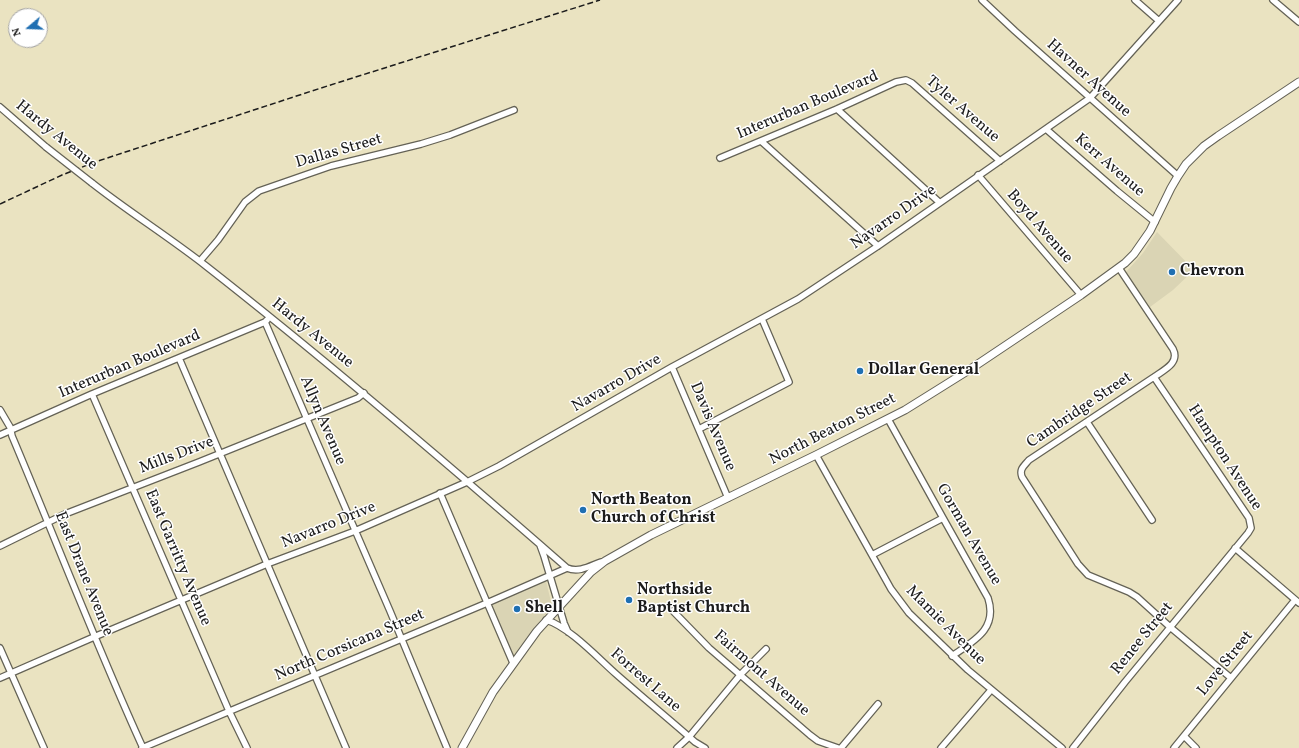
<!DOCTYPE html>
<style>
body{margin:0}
#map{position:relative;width:1299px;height:748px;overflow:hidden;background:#eae3c1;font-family:Vollkorn,serif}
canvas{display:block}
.north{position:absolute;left:8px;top:8px;width:40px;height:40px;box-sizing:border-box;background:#fff;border:1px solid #a4a4a4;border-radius:50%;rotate:251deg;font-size:11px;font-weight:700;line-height:16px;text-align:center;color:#1c1c1c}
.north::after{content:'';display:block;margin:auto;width:14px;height:18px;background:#1f6fb2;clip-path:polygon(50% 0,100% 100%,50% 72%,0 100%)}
</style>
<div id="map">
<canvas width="1299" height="748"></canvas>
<div class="north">N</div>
</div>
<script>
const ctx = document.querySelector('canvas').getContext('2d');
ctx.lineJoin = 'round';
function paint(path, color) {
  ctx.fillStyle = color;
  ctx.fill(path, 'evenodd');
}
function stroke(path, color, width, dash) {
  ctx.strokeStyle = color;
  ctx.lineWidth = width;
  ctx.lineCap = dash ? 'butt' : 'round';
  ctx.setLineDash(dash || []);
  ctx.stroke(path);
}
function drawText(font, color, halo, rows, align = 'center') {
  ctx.font = font + ' Vollkorn,serif';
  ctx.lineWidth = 3;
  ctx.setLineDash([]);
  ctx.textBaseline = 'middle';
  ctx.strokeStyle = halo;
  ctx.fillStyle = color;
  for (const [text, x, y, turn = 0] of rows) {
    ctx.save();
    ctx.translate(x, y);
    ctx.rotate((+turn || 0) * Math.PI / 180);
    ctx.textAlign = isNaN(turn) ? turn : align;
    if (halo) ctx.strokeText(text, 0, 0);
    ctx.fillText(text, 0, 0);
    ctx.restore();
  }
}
const built = new Path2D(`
 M1157,232L1194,270L1173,290L1150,307L1126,272L1143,253Z
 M546,581L552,606L513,657L490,605Z`);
const minor = new Path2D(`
 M982,0L1015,31L1178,176
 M1135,0L1159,21
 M1273,0L1299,22
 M0,107L46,147
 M837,109L939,202
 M1046,129L1117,191L1155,222
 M761,141L878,246
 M720,158L837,109L896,82L906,80L912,83L1000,161
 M978,175L1081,295
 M92,183C129,212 169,237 206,266C330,363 449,465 567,568C579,573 590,566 601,562
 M200,261L218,240L245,202L259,191L331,166L421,144L450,135L514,110
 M1119,268L1173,349C1180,363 1164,370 1154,377L1029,460C1024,466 1019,469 1022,477L1078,564L1088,575L1129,592L1137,597L1170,627L1231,678
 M265,322L390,611L447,748
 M179,358L346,748
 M672,367L728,498
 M92,394L229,711L247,748
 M0,410L10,427L12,436C56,540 96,645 143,748
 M888,419L943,518L988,598C998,629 974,641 952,656
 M1087,422L1152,520
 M699,429L789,382L762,319
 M0,435L92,394L265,322L267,320
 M816,455L891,589L909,613L968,670L1062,748
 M440,493L513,663
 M540,545L544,556L564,623L568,632
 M0,546L65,514L199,462L358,398L364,393
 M1235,548L1299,603
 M872,555L943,518
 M673,611L709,648L810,735L818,741L838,748
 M546,620C568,626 598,658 616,674C642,697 669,719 695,742L705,748
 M0,648L44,748
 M0,678L94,637L267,564L355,531L467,482L499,466L672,367L798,299L878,246L1090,98L1178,0
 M1184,736L1196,748
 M142,748L487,603L567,568
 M677,748L689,737L741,674L766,649
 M841,748L878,704
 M941,748L991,690
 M1073,748L1125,682L1248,533L1251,528L1249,518L1154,377
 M1174,748L1295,600`);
const major = new Path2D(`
 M462,748L493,692L537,631L591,572L605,561L651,535L816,455L905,410L969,370L1081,295L1125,263L1134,254L1150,231L1171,188L1178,176L1186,164L1204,146L1218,136L1299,82`);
const rail = new Path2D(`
 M0,204L62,175L95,162L321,88L600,0`);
const minorBridge = new Path2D(`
 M46,147L92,183`);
const markers = [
 [1172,272,4,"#1f6fb2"],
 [860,371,4,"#1f6fb2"],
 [583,510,4,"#1f6fb2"],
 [629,600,4,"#1f6fb2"],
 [517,609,4,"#1f6fb2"]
];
const streetNames = [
 ["Havner Avenue",1088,79,42],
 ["Interurban Boulevard",808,106,-23],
 ["Tyler Avenue",962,110,41],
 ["Hardy Avenue",56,136,39],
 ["Dallas Street",339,152,-16],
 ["Kerr Avenue",1109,166,41],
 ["Navarro Drive",894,218,-35],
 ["Boyd Avenue",1039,227,49],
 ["Hardy Avenue",312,334,39],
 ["Interurban Boulevard",130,365,-23],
 ["Navarro Drive",617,384,-30],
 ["Cambridge Street",1080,411,-34],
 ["Allyn Avenue",322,421,67],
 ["Davis Avenue",712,427,67],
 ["North Beaton Street",833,430,-27],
 ["Mills Drive",177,456,-21],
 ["Hampton Avenue",1224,458,57],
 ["Navarro Drive",329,526,-22],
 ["Gorman Avenue",968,535,60],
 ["East Garritty Avenue",177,558,67],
 ["East Drane Avenue",83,574,68],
 ["Mamie Avenue",945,626,45],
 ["Renee Street",1143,639,-51],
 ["North Corsicana Street",350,646,-23],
 ["Love Street",1226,664,-51],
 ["Fairmont Avenue",761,674,41],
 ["Forrest Lane",645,681,41]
];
const poiNames = [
 ["Chevron",1180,272],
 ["Dollar General",868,371],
 ["North Beaton",591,501],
 ["Church of Christ",591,519],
 ["Northside",637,591],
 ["Baptist Church",637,609],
 ["Shell",525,609]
];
paint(built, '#dad4b4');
stroke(minor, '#646256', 8);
stroke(major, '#646256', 9);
stroke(minor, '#fff', 5.5);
stroke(major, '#fff', 7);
stroke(rail, '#1c1c1c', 1.5, [6, 3]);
stroke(minorBridge, '#646256', 8, []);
stroke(minorBridge, '#fff', 5.5);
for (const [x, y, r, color] of markers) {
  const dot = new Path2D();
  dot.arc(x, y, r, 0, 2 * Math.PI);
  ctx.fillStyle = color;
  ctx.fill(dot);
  stroke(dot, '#fff', 1.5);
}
drawText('16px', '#1c1c1c', '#fff', streetNames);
drawText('bold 16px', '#1c1c1c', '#fff', poiNames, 'left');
</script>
